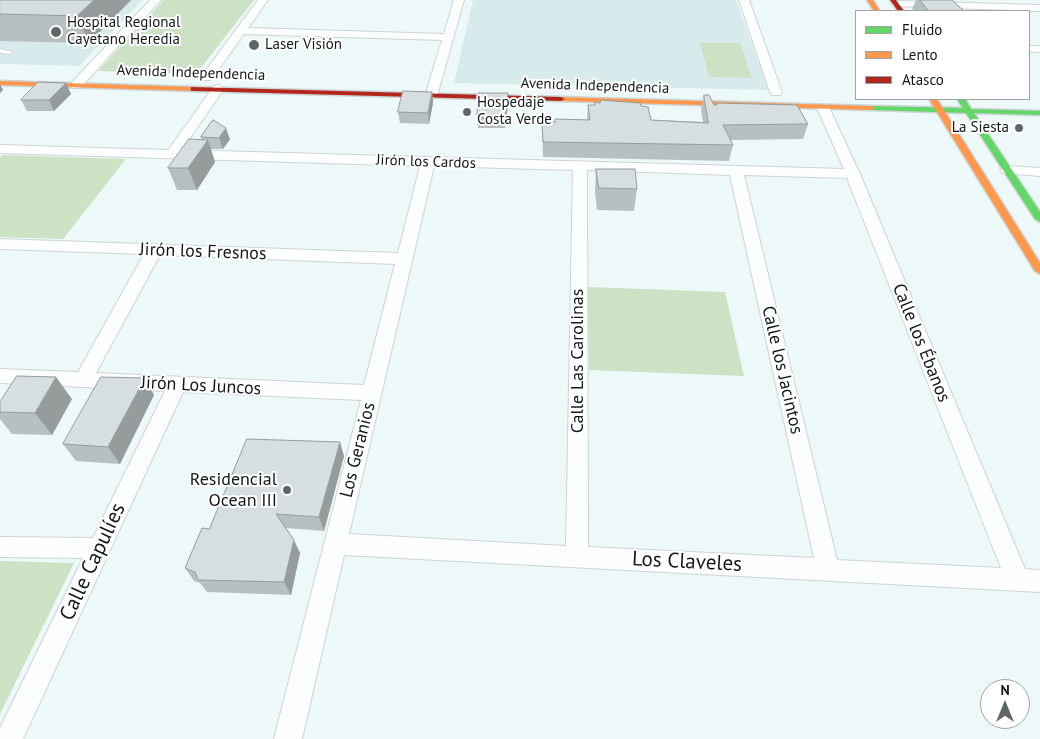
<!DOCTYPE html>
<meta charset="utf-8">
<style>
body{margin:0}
#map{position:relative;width:1040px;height:739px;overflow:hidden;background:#edf8f8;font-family:"PT Sans",sans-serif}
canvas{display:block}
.legend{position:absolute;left:855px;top:10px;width:175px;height:90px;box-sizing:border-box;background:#fff;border:1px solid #a0a3a3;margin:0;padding:6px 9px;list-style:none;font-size:15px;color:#121818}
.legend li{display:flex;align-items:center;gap:10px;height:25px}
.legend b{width:25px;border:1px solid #a0a3a3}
.north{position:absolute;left:980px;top:679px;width:50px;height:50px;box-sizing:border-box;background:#fff;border:1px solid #a0a3a3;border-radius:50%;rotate:0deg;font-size:14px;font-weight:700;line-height:20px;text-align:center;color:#121818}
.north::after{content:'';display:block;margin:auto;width:18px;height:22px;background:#5f6666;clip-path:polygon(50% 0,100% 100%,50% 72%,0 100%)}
</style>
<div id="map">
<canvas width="1040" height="739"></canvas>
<ul class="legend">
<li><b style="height:6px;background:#63d668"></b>Fluido</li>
<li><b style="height:6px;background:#ff974d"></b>Lento</li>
<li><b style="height:6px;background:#b3261e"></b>Atasco</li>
</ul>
<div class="north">N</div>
</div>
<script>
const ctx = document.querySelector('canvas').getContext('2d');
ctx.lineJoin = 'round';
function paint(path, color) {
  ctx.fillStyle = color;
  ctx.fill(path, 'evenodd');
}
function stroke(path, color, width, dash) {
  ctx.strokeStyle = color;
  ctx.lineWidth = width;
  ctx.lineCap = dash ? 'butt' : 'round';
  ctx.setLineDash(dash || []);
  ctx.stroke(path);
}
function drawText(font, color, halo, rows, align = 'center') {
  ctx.font = font + ' "PT Sans",sans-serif';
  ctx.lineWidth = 4;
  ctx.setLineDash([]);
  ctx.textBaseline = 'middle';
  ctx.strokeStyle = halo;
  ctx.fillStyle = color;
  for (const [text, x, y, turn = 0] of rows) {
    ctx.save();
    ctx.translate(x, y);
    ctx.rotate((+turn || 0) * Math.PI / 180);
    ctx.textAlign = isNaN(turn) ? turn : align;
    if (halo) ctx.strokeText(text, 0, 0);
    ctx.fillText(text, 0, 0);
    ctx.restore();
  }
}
const built = new Path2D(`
 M0,0H143L79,66L0,64Z
 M473,0H736L769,90L454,83Z`);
const green = new Path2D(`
 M164,0H254L196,74L98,71Z
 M700,43H740L752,78L709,77Z
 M2,155L126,159L63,239L0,237V157Z
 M588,287L725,292L744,376L589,370Z
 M0,561L74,563L0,714Z`);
const lane = new Path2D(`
 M0,49L13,52L10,54L0,53Z`);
const street = new Path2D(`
 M150,0H161L80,88H72L70,85L72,82Z
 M258,0H268L248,28L444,34L454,0H464L437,96L431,100L425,96L442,40L244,34L211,80H203L201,77L203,74Z
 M739,0H749L782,92L780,95H772L770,92Z
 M897,1L1040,5V11L893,6L892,4Z
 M1029,46H1040V52H1029Z
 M218,85L224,89L182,150L844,169L817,108L818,105H828L860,174L1025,569L1040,570V592L344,555L302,739H274L361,400L183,392L23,739H0V728L83,558L0,557V537L93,538L165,391L0,383V369L78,372L144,254L0,249V239L398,253L420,166L0,153V145L168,150L214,86ZM434,166L573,170L566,546L349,534ZM587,170L730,175L814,558L588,547ZM744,175L847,178L1001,568L837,560ZM160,255L395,264L364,385L96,373Z
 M1007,166L1040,168V176L1002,173L1000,170Z`);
const fast = new Path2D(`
 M957,99H965L971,109L1040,111V115L974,113L1040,212V222L1035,219L966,113L871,110L867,108L871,106L963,108Z`);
const slow = new Path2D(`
 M867,0H873L880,11H874Z
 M0,81L194,87L198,89L194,91L0,85Z
 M558,97L871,106L875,108L871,110L561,101L557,99Z
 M929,99H937L1040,263V274L1035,271Z`);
const jam = new Path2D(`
 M890,0H896L904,11H898Z
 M191,87L561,97L565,99L561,101L194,91H191Z`);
const wall = new Path2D(`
 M0,0H131L89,43L0,41Z
 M916,0H952L964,11H914L912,9Z
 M432,92L433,103L429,124L400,123L398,112Z
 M508,93V105L505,128H478L477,117Z
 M71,94L54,111H27L21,100Z
 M704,95L714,105H716V103L808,124L803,139L731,140L733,145L729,161L543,157L542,122H555V119L587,120L588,105H594L595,102L641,106L651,120L703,122L701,110Z
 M213,120L230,139L223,149H211L215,162L197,190H177L168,168L202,140L201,137Z
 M596,169L637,189L634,211L597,210L595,191Z
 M154,395L120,464L76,461L63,444Z
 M72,399L52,435L12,434L0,419V402Z
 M344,456L324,531L286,528L300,553L291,595L207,592L200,583L194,581L185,568L209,529Z`);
const shadedWall = new Path2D(`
 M94,0H131L89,43L77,16Z
 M66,83L71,94L54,111L49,100Z
 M0,84L3,90L0,93Z
 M432,92L433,103L429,124L428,113Z
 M508,93V105L505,128V117Z
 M226,128L230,139L223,149L219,138Z
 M208,140L215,162L197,190L188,168Z
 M56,377L72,399L52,435L35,413Z
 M145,378L154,395L120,464L108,447Z
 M340,442L344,456L324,531L319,517Z
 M294,540L300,553L291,595L284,582Z`);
const building = new Path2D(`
 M0,0H94L77,16L0,14Z
 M920,0H952L964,11H929Z
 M38,82L66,83L49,100H21Z
 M403,91L432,92L428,113L398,112Z
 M479,93H508L505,117H477Z
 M704,95H709L714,105H717L716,103L797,105L808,124L723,125L733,145L543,142L542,122H555V119L590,120L588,105H595V102L600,103L601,100L640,103L641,106L648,107L651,120L708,123Z
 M213,120L226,128L219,138L201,137Z
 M189,139L208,140L188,168H168Z
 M596,169H635L637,189L599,188Z
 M17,376L56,377L35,413L0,412V402Z
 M101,377L145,378L108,447L63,444Z
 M247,439L340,442L319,517L276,514L294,540L284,582L198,580L195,572L185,568L202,528L209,529Z`);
const markers = [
 [56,32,6,"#5f6666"],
 [254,45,6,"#5f6666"],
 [467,112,5,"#5f6666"],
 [1019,128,5,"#5f6666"],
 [287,490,5,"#5f6666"]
];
const farPoinames = [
 ["Hospital Regional",67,23],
 ["Cayetano Heredia",67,40],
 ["Laser Visión",265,45],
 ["Hospedaje",477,103],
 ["Costa Verde",477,120],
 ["La Siesta",1009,128,"right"]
];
const farStreetnames = [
 ["Avenida Independencia",191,73,2],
 ["Avenida Independencia",595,86,2],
 ["Jirón los Cardos",426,162,2]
];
const streetNames = [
 ["Jirón los Fresnos",203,252,2],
 ["Calle los Ébanos",921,343,68],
 ["Calle Las Carolinas",578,361,-90],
 ["Calle los Jacintos",782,370,77],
 ["Jirón Los Juncos",201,386,3],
 ["Los Geranios",358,450,-76]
];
const poiNames = [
 ["Residencial",277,480],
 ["Ocean III",277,501]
];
const nearStreetnames = [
 ["Calle Capulíes",93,562,-65],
 ["Los Claveles",687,562,3]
];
paint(built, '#d8ebec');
paint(green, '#cde1c5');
stroke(lane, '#ccd4d4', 2);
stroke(street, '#ccd4d4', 2);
stroke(fast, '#ccd4d4', 3);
stroke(slow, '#ccd4d4', 3);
stroke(jam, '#ccd4d4', 3);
paint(lane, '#fcfefe');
paint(street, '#fcfefe');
paint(fast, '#63d668');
paint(slow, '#ff974d');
paint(jam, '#b3261e');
paint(wall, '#b8bfc0');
paint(shadedWall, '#969b9c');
paint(building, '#d6dedf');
stroke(building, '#969b9c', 1);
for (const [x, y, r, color] of markers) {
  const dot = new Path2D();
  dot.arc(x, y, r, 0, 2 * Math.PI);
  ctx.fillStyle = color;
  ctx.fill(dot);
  stroke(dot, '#fff', 2);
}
drawText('15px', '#121818', '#fff', farPoinames, 'left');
drawText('15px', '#121818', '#fff', farStreetnames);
drawText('18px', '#121818', '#fff', streetNames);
drawText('18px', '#121818', '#fff', poiNames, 'right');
drawText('21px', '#121818', '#fff', nearStreetnames);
</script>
